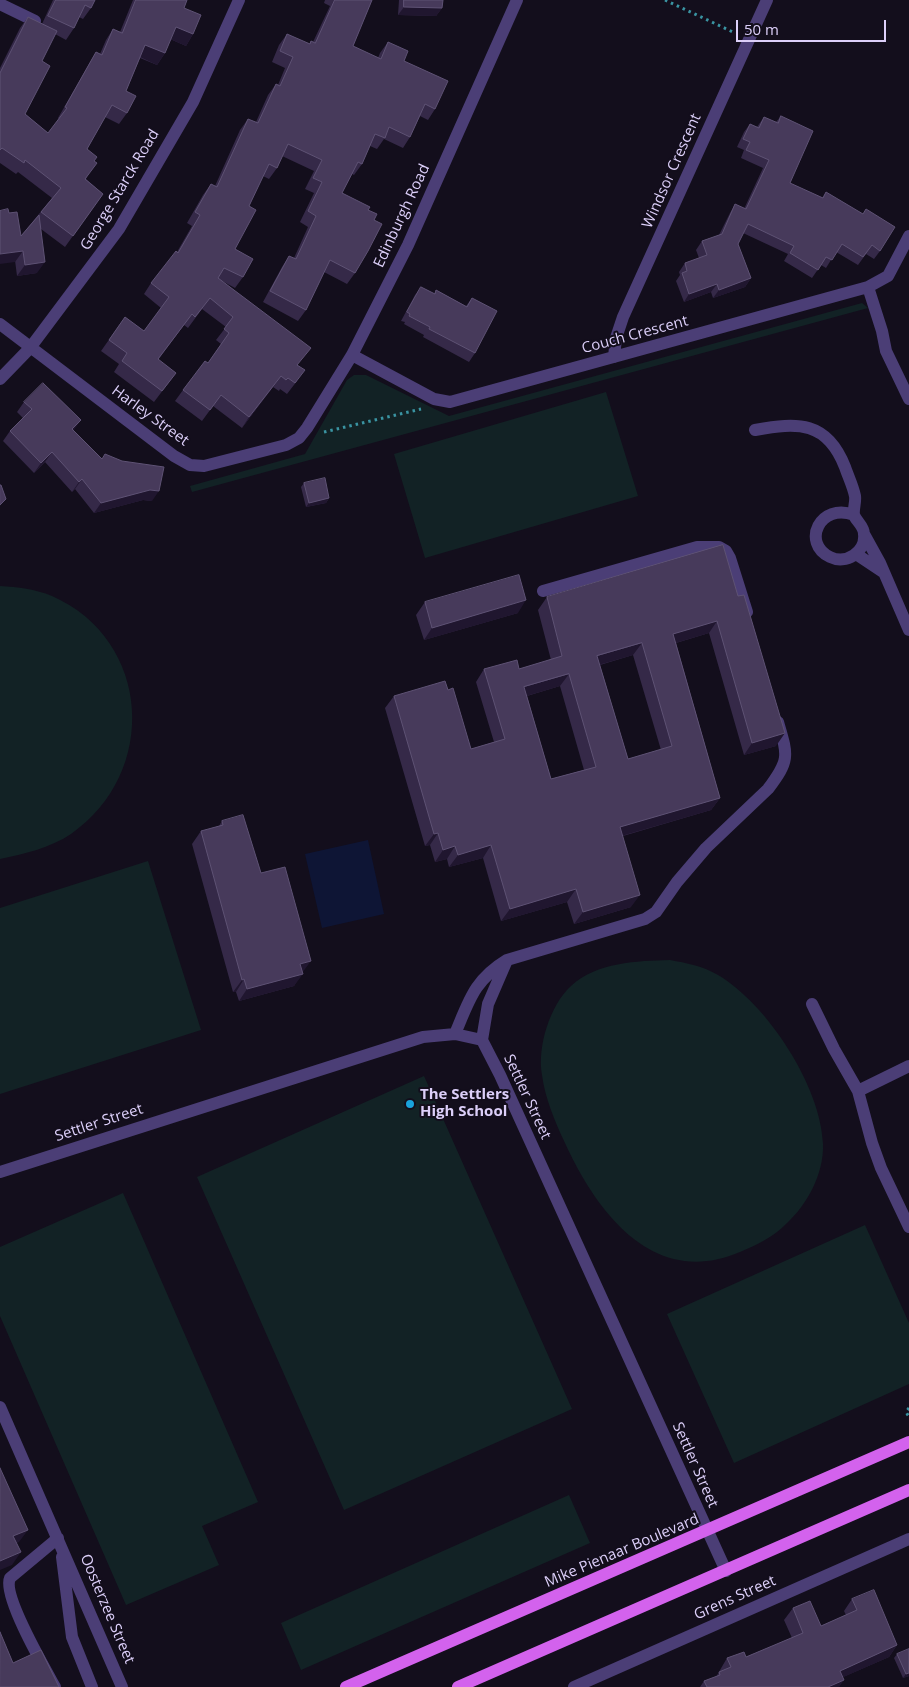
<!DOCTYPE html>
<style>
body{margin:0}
#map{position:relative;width:909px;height:1687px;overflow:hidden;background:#130e1c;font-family:"Open Sans",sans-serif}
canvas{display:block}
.scale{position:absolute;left:736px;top:20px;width:150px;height:22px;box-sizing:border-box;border:2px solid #dccff9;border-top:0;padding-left:6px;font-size:15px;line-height:18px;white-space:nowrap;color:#dccff9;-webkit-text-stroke:4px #130e1c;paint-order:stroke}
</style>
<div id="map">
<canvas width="909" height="1687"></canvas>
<div class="scale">50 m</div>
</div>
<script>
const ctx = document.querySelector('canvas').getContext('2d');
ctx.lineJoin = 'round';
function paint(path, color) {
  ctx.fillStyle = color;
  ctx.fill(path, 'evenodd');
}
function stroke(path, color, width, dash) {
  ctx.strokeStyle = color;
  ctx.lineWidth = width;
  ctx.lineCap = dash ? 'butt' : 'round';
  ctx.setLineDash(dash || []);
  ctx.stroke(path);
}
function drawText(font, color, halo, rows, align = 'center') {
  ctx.font = font + ' "Open Sans",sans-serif';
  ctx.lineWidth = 4;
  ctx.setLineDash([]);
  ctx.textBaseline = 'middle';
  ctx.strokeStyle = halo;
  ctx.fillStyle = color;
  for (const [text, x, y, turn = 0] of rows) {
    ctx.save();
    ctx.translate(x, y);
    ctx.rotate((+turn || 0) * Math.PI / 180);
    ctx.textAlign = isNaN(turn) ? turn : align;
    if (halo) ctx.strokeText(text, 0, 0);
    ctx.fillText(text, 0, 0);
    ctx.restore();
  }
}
const green = new Path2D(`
 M862,303L868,308L192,492L190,486L305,454L347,380L354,375H366L449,416Z
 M606,392L638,496L425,558L394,454Z
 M0,586C18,587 35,589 52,596C152,640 159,773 71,834C50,848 24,854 0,859Z
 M148,861L201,1030L0,1094V908Z
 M670,960C686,963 703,966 718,975C767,1004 821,1086 823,1144C824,1174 807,1205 786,1224C773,1237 757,1245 740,1252C654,1289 597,1213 565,1143C555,1122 545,1098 542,1075C537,1047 550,1005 571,986C597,962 637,961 670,960Z
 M424,1076L572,1409L344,1510L197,1177Z
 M123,1193L258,1502L202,1526L219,1565L126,1605L0,1316V1247Z
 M865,1225L909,1323V1384L734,1463L667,1314Z
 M569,1495L590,1543L301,1670L281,1623Z`);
const water = new Path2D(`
 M368,840L384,914L322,928L305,854Z`);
const path = new Path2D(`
 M665,0L735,33
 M324,432L421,409
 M909,1408L906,1412L909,1417`);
const minor = new Path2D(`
 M0,4L35,21
 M868,287L882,331L886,351L909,399
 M0,324L174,456L190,465L204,466L286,445L299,438L307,428L352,355L408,245L517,0
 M352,355L434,399L450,402L868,287L888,276L909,236
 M614,357L616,338L623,317L767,0
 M0,379L30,348L119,229L193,102L239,0
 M755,430C798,422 827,421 845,467C848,476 853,486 855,496C856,502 853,509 854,515C856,521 864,526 864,534C866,552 846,565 830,557C801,543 820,502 854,515
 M864,534L880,563L909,630
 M856,554L883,572
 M543,591L697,547H719L726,551L730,558L747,612
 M812,1004L834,1049L858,1091L872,1143L881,1168L909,1227
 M455,1034C469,1001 474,980 507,960L645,919L656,912L677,882L706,848L768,789C790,760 788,756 778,722
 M482,1040L488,1004L507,960
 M858,1091L909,1066
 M0,1172L423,1037L455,1034L482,1040L500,1075L726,1571
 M0,1407L122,1687
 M62,1557L72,1637L92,1687
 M55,1687C45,1669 2,1595 10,1578L58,1538
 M574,1687L909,1539`);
const major = new Path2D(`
 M346,1687L909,1442
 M458,1687L909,1490`);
const wall = new Path2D(`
 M53,0H95L91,8L83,19L79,17L74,28L66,40L55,34L42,61L25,114L48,133L59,119L58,118L89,64L96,52L100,54L106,40L113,29L120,32L133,0H187L184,8L193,34L186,46L170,39L165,53L157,65L140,58L126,91L127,113L119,124L105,117L87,149L94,161L86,179L103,194L65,247L41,229L37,273L17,276L9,213L21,236L52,198L18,172L16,174L0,163V68L20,28L28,17L42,24Z
 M325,0H372L353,46L378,58L380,53L388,42L404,61L435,109L428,120L420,116L410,137L403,148L384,139L377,149L370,146L362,164L354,175L352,174L342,193L368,210L374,220L355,273L347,284L324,272L306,310L298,321L263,302L282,267L289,256L294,258L308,227L300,222L314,193L305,189L314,171L282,156L277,168L269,179L263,176L249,206L235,249L243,277L235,288L222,281L298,365L297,381L287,394L280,389L279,391L273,387L242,428L213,406L202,421L175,401L183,390L208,363L221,344L216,340L226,327L202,309L188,328L184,325L158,360L176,373L154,402L114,372L119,364L101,351L125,317L144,331L161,308L144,294L151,283L177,252L192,226L187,223L203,195L211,184L215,186L240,130L248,119L256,122L268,95L276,84L278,85L285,68L272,62L279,45L287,34L309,44L311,41L313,42L330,6L324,3Z
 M399,0H443L442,8L436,16L398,15Z
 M781,116L790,183L822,198L826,192L880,251L874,259L866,254L858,265L836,252L826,268L821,265L812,278L784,261L788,254L743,233L738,244L751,278L745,287L713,298L711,292L684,302L676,281L680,275L679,272L685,263L699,258L696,250L702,241L719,235L730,213L735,204L744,209L763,168L741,158L744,150L737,147L744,132L750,124L757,127L764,117L776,122Z
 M421,287L434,294L436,290L466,306L472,298L475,353L469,362L423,337L424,335L404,324L405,322L401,321L415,295Z
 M24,402L74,431L102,459L152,501L143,500L94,513L75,489L72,492L45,462L34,473L3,441L10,431L23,418L17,412Z
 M304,483L329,498L326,503L306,507L301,487Z
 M723,545L776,746L744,755L709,633L676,643L720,798L711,810L623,836L631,907L574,924L567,902L501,921L483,858L449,867L447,859L435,862L430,845L425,846L385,708L394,696L448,690L471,749L494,742L476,682L484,669H519L551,660L538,610L547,597ZM633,655L661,750L628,759L600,665ZM560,686L584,770L551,779L527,696Z
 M425,602L518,613L424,640L416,615Z
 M222,821L261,873L302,972L294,986L239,1001L236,992H233L192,844L201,831L219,826Z
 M852,1599L897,1645L889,1657L843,1677L839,1687H700L704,1681L716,1677L727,1658L746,1657L792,1638L784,1620L793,1608L821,1626L846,1615L844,1611Z
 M909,1649V1676L903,1678L894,1658L897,1654Z`);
const shadedWall = new Path2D(`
 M404,7L442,8L436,16L398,15Z
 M176,27L193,34L186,46L168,38Z
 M145,45L165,53L157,65L138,56Z
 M23,251L15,262L0,264V254Z
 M45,262L37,273L17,276L25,265Z
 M751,278L745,287L713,298L719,290Z
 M717,284L711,292L684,302L689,294Z
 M281,376L273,387L242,428L249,417Z
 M81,420L74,430L65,439L72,429Z
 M52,452L45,462L34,473L41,463Z
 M82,479L75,489L72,492L79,482Z
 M150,490L159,491L152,501L143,500L94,513L101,503Z
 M329,498L326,503L306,507L309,503Z
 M526,600L518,613L424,640L432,628Z
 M717,621L709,633L665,646L673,634Z
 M642,643L633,655L588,668L597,656Z
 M569,674L560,686L516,699L524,687Z
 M785,733L776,746L744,755L752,743Z
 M720,798L711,810L611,839L620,827Z
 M438,833L430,845L425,846L434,834Z
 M491,845L483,858L449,867L458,855Z
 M455,846L447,859L435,862L443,850Z
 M576,889L567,902L501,921L510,909Z
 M640,895L631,907L574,924L583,912Z
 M311,961L302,973L300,964Z
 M303,974L294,986L239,1001L247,989Z
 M244,979L236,992H233L242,980Z
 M28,1530L19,1542L5,1549L13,1536Z
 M21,1552L12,1565L0,1570V1561Z
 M897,1645L889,1657L832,1682L840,1671Z
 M909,1673V1676L903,1678L906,1674Z
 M844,1680L839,1687H828Z`);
const building = new Path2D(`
 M56,0H95L91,8L85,5L74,28L48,16Z
 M136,0H187L184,8L201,15L193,34L176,27L165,53L145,45L126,91L136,96L127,113L112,105L87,149L97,157L94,161L97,163L85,179L103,194L73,236L41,212L61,188L25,160L24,163L2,148L0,150V73L28,17L57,31L42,61L50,66L25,114L48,133L67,108L65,107L96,52L102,55L113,29L122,33Z
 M335,0H372L353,46L381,59L388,42L408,51L404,61L448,81L435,109L425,104L410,137L389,127L385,138L375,134L362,164L358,162L342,193L370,207L368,210L377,214L374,220L382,224L368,251L355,273L330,260L306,310L270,291L289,256L296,259L316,216L308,211L322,182L313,178L322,160L288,144L277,168L269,164L249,206L256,210L235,249L253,259L243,277L224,268L218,278L311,348L297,365L305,370L295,383L288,378L286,380L281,376L249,417L221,395L210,410L183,390L205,361L208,363L229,333L224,329L233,317L210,298L195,317L192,314L158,359L176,373L162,391L122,361L127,353L109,340L125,317L144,331L169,297L151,283L176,251L178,253L200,215L195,212L211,184L217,187L248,119L258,123L276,84L280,86L293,57L280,51L287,34L310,44L311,41L315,43Z
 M404,0H443L442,8L404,7Z
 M781,116L813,131L790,183L823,198L826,192L863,214L866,209L895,227L880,251L872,245L863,257L842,244L832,260L826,257L818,270L790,253L794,246L748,224L738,244L751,278L719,290L717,284L689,294L682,273L687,271L685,263L707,255L702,241L722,234L735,204L746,209L769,160L746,150L750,142L743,139L750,124L759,128L764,117L778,123Z
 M8,209L9,213L17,212L21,236L39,215L45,262L25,265L23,251L0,254V211Z
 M421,287L435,294L436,290L467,307L472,298L497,311L475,353L429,329L430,327L409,316L410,314L407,312Z
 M43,383L81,420L72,429L102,459L105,454L122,461L164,467L159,491L150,490L101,503L82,479L79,482L52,452L41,463L10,431L32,409L24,402Z
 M325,478L329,498L309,503L304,483Z
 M0,485H1L6,499L0,505Z
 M723,545L738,596L744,595L785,733L752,743L717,621L673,634L720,798L620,827L640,895L583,912L576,889L510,909L491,845L458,855L455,846L443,850L438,833L434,834L394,696L445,681L448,690L453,688L471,749L505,739L484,669L517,660L519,669L562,656L547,597ZM642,643L672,746L628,759L597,656ZM569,674L596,767L551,779L524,687Z
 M519,575L526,600L432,628L425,602Z
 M243,815L261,873L285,867L311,961L300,964L303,974L247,989L244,979L242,980L201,831L223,825L222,821Z
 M0,1468L28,1530L13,1536L21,1552L0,1561Z
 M874,1590L897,1645L840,1671L844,1680L828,1687H707L704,1681L720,1675L719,1672L731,1667L727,1658L744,1652L746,1657L803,1633L793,1608L810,1601L821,1626L857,1610L852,1599Z
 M0,1632L13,1663L41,1650L59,1687H0Z
 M909,1649V1673L906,1674L897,1654Z`);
const markers = [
 [410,1104,5,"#19a2db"]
];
const streetNames = [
 ["Windsor Crescent",672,171,-66],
 ["George Starck Road",120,190,-59],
 ["Edinburgh Road",402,216,-65],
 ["Couch Crescent",635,335,-15],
 ["Harley Street",150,416,36],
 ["Settler Street",527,1097,65],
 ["Settler Street",99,1123,-18],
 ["Settler Street",695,1465,66],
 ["Mike Pienaar Boulevard",622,1551,-23],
 ["Grens Street",735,1598,-24],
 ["Oosterzee Street",107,1609,67]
];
const poiNames = [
 ["The Settlers",420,1095],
 ["High School",420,1112]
];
paint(green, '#122225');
paint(water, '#0e1535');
stroke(path, '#3a94a2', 3, [2.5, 4]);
stroke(minor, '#4b3e76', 12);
stroke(major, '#d362ed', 12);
paint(wall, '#352948');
paint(shadedWall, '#20162f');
paint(building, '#473a5b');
stroke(building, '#5e5274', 1);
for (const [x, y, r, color] of markers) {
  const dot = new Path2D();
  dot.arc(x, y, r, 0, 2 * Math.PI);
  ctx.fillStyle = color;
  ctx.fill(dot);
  stroke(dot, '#130e1c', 2);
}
drawText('15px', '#dccff9', '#130e1c', streetNames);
drawText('bold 15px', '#dccff9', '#130e1c', poiNames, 'left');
</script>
